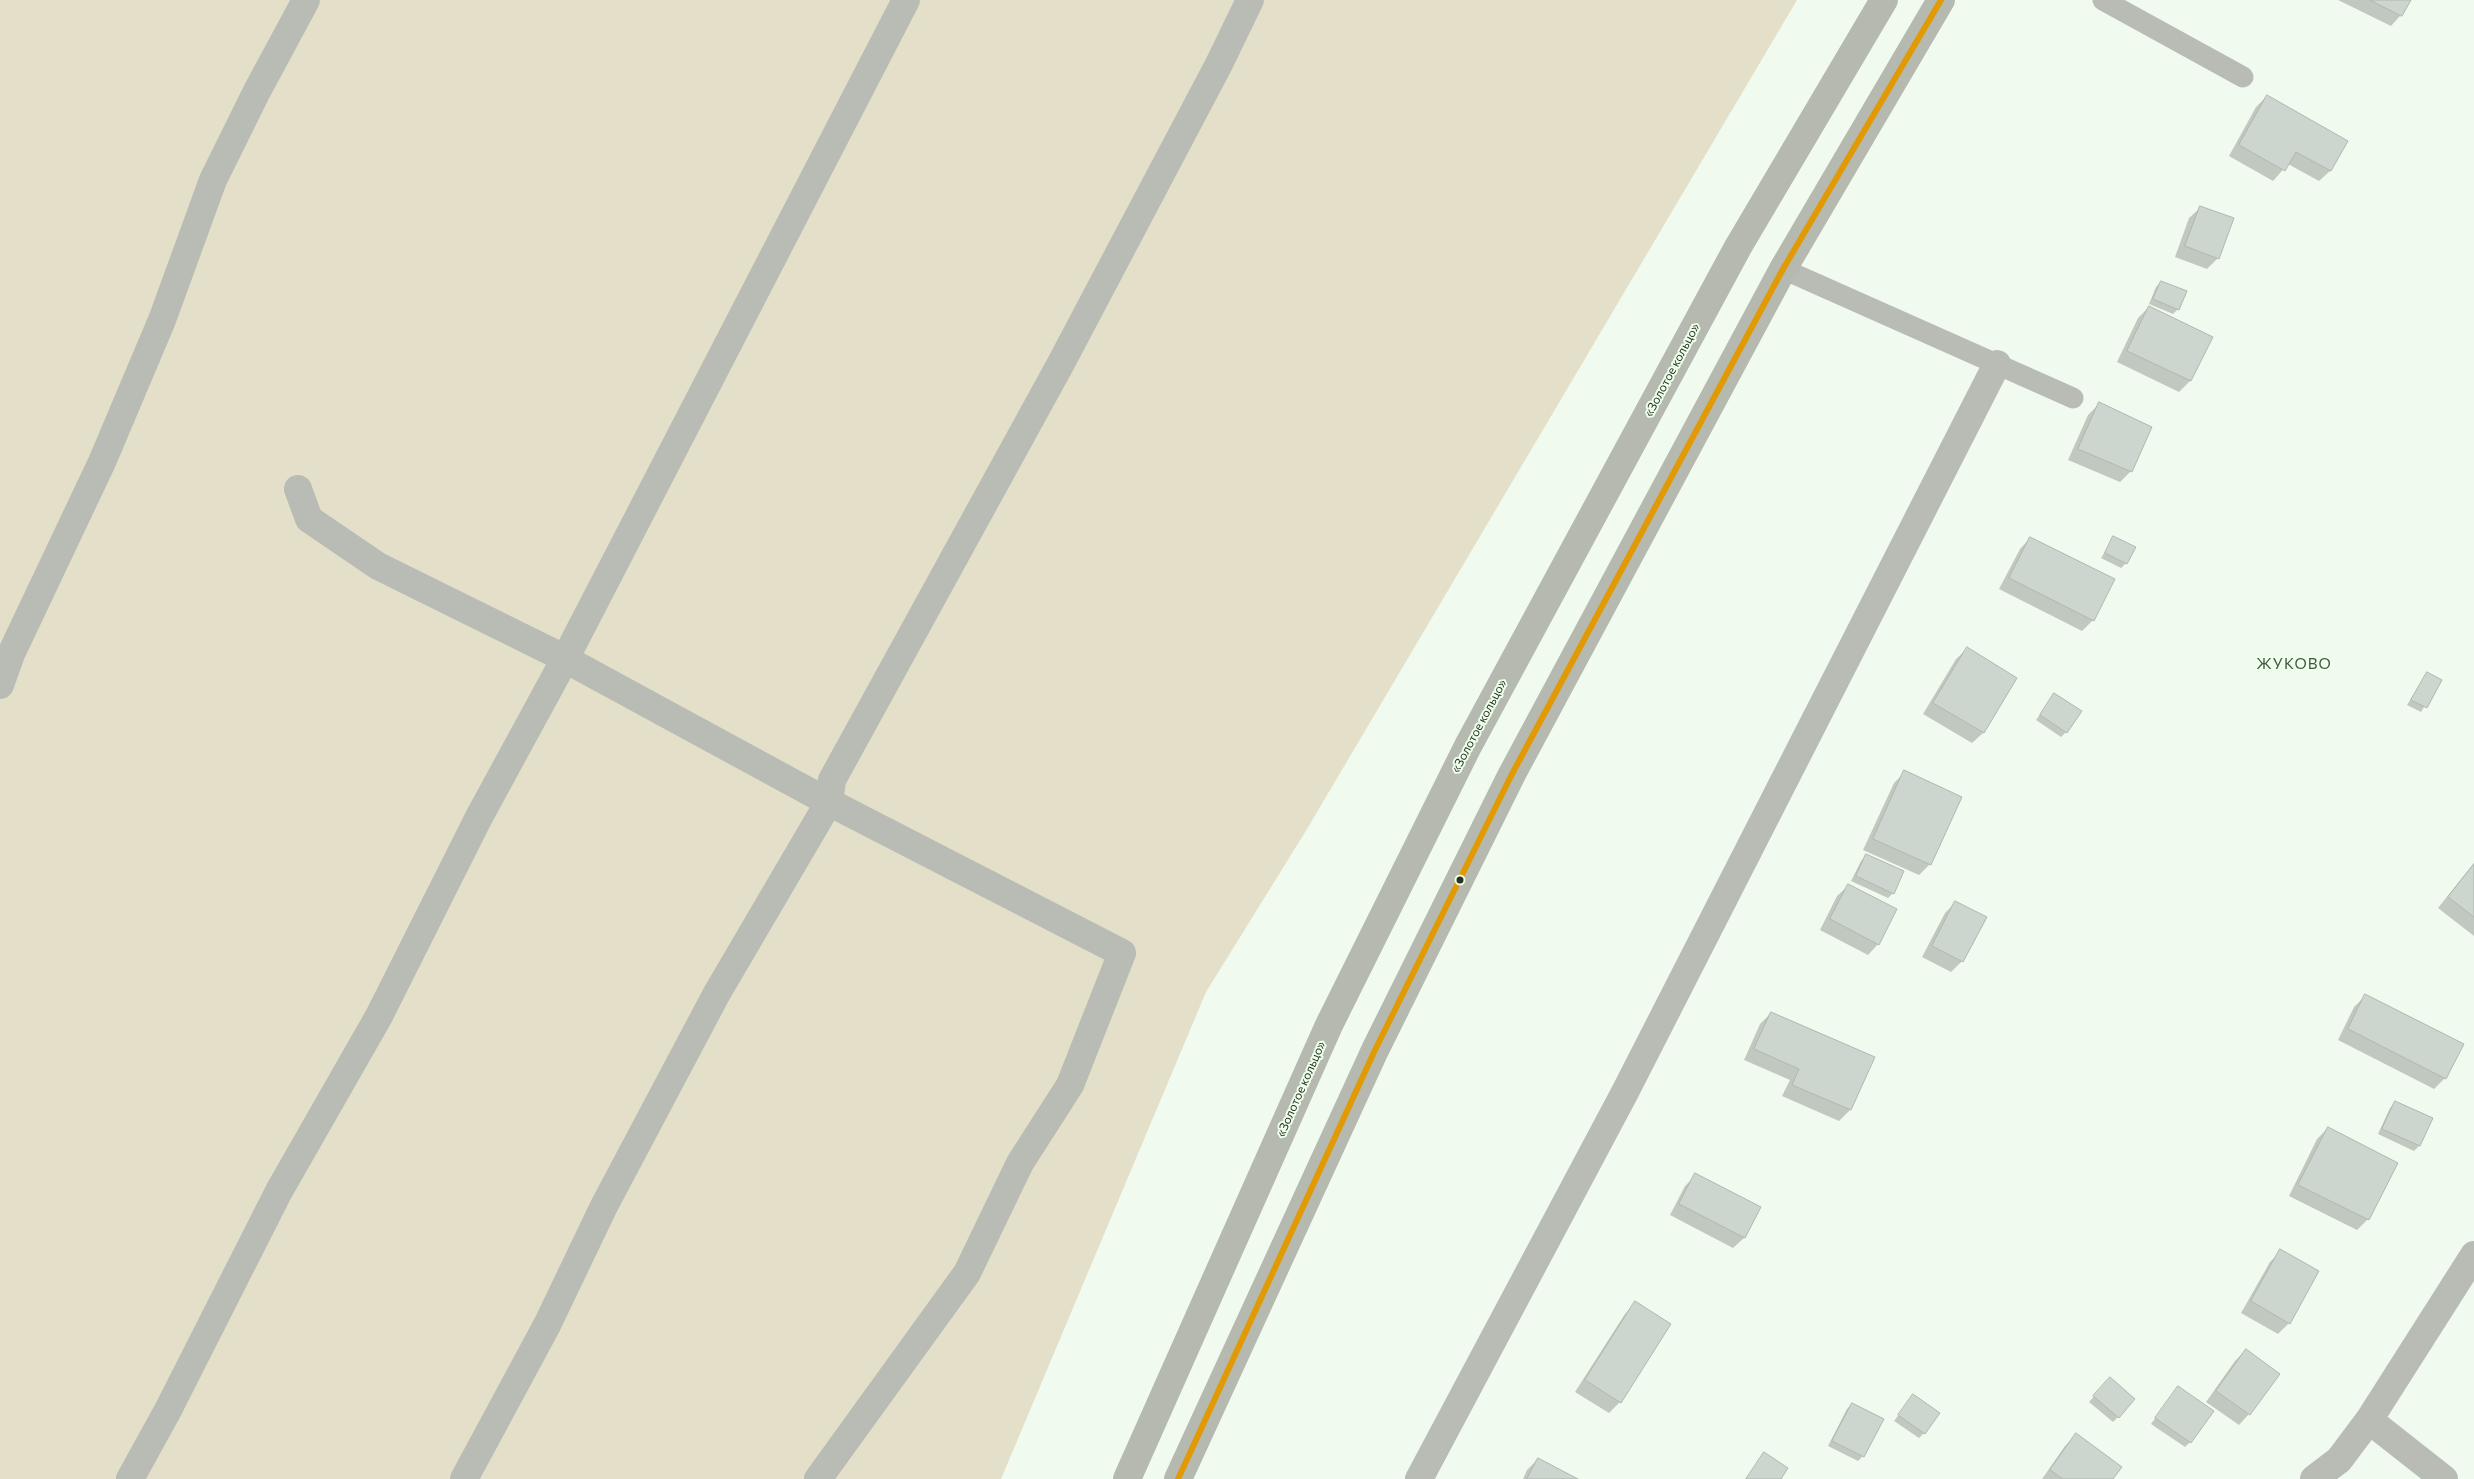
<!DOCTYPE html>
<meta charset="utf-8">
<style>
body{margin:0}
canvas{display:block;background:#f1faef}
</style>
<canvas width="2474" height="1479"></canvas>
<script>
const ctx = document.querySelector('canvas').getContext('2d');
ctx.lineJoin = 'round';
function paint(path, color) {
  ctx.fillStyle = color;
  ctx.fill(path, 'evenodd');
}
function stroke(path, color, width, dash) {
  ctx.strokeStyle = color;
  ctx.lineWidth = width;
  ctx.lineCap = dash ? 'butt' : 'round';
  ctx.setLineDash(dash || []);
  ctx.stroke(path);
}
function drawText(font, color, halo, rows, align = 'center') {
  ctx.font = font + ' Commissioner,sans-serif';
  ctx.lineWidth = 4;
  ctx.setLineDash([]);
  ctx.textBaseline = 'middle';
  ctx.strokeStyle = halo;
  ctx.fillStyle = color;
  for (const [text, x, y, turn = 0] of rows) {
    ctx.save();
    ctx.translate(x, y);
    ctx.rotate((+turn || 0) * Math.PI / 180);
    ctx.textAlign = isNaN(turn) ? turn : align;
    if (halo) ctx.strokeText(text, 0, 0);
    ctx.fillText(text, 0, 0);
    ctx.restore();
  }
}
const green = new Path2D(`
 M0,0H1797L1307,829L1206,992L1001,1479H0Z`);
const shadow = new Path2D(`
 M2338,0H2409L2401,15L2391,26Z
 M2267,96L2346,141L2330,171L2319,181L2288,164L2273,181L2229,156L2256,107Z
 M2200,208L2218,258L2207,269L2175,257L2189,218Z
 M2161,282L2178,309L2173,314L2149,304L2156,287Z
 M2149,307L2211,338L2190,381L2179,392L2117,362L2138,318Z
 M2099,404L2151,427L2130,472L2120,482L2068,460L2088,415Z
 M2114,537L2126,563L2121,568L2101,558Z
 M2030,538L2093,620L2082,631L1999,589L2020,549Z
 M1967,649L2016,678L1983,733L1972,743L1923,714L1956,659Z
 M2427,673L2440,680L2421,712L2407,705Z
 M2054,695L2066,732L2061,737L2036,720Z
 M1905,772L1930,864L1919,875L1863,850L1894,783Z
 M1866,856L1893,893L1888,898L1851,881L1861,861Z
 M2474,863V936L2438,908Z
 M1848,886L1878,944L1868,955L1820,930L1837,896Z
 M1956,902L1962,961L1951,972L1922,957L1945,913Z
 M2365,996L2445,1078L2434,1089L2338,1040L2354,1007Z
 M1771,1013L1873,1058L1850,1110L1839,1121L1782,1096L1790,1080L1744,1060L1760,1024Z
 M2395,1103L2431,1119L2419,1146L2414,1151L2378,1134L2390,1108Z
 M2328,1128L2368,1219L2357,1230L2289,1196L2317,1139Z
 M1696,1175L1759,1208L1744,1238L1733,1248L1670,1215L1685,1186Z
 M2281,1251L2289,1323L2278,1334L2241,1313L2270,1262Z
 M1636,1303L1620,1402L1609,1413L1575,1392L1625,1314Z
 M2246,1350L2249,1414L2239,1425L2206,1402L2235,1361Z
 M2105,1384L2118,1417L2113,1422L2089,1402Z
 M2178,1387L2190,1442L2185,1447L2151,1424Z
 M1913,1396L1924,1433L1919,1438L1894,1421Z
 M1852,1404L1863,1456L1858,1461L1828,1446L1847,1409Z
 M2076,1435L2112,1479H2042L2065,1446Z
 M1538,1459L1575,1479H1523L1527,1470Z`);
const building = new Path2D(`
 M2370,0H2411L2402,16Z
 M2267,95L2348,141L2331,171L2296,152L2285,171L2239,145Z
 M2200,206L2234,218L2219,259L2185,246Z
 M2161,281L2187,291L2179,310L2153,299Z
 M2149,306L2213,337L2191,381L2127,351Z
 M2099,402L2152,427L2132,472L2078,449Z
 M2113,536L2136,547L2127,564L2105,553Z
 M2030,537L2115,579L2094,621L2009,578Z
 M1967,647L2017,678L1984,733L1933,703Z
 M2427,672L2442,680L2427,708L2411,700Z
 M2054,693L2082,711L2067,733L2040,715Z
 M1904,770L1962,797L1931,865L1873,839Z
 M1866,854L1904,871L1894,894L1856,876Z
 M2474,864V917L2448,897Z
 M1848,884L1897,909L1879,945L1830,919Z
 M1955,901L1987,917L1963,962L1932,946Z
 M2365,994L2464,1044L2446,1079L2348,1029Z
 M1771,1012L1875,1057L1851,1110L1792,1085L1799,1069L1754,1049Z
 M2395,1101L2433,1118L2420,1146L2382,1129Z
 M2328,1127L2398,1163L2369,1220L2298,1185Z
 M1695,1173L1761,1207L1745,1238L1679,1204Z
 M2280,1249L2319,1271L2290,1324L2251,1301Z
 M1635,1301L1671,1324L1621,1403L1585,1380Z
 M2246,1349L2280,1374L2250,1415L2216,1391Z
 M2110,1377L2135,1399L2119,1418L2093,1396Z
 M2178,1386L2214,1411L2191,1443L2155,1418Z
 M1913,1394L1940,1413L1925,1434L1898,1415Z
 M1852,1403L1884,1419L1864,1457L1832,1441Z
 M2076,1433L2122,1467L2113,1479H2063L2050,1470Z
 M1764,1452L1788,1468L1781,1479H1746Z
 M1538,1458L1578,1479H1527Z`);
const lane = new Path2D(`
 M2103,0L2243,77
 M1783,269L2073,398`);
const street = new Path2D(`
 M298,489L309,519L378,566L556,654L819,797L1122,953L1070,1085L1020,1163L967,1273L818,1479
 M0,685L11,654L102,462L162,320L213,180L257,91L306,0
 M2369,1420L2444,1479
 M130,1479L168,1410L279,1191L379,1016L479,817L565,659L906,0
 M464,1479L547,1325L604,1206L717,993L829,802L832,780L1060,365L1219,64L1250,0
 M1419,1479L1624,1094L1997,364
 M2314,1479L2339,1460L2369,1420L2474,1255`);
const highway = new Path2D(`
 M1127,1479L1329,1025L1468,746L1738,247L1884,0
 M1178,1479L1375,1050L1512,774L1783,269L1941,0`);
const bus1 = new Path2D(`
 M1178,1479L1375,1050L1512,774L1783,269L1941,0`);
const markers = [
 [1460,880,4.5,"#293127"]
];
const streetNames = [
 ["«Золотое кольцо»",1672,370,-62],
 ["«Золотое кольцо»",1479,726,-62],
 ["«Золотое кольцо»",1301,1089,-66]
];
const quarterNames = [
 ["ЖУКОВО",2294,664]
];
paint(green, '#e3dfc8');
paint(shadow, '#0003');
paint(building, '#ccd6ce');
stroke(building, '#aeb8b0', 1);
stroke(lane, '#b9bcb5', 21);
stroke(street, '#b9bcb5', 28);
stroke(highway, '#b5b9af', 28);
stroke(bus1, '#e29a04', 6);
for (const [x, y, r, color] of markers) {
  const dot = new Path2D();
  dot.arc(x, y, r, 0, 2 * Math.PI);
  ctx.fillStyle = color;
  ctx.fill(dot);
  stroke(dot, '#eeffea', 2);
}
drawText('12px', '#293127', '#eeffea', streetNames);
ctx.letterSpacing = '1px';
drawText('15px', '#445540', '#eeffea', quarterNames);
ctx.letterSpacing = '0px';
</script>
